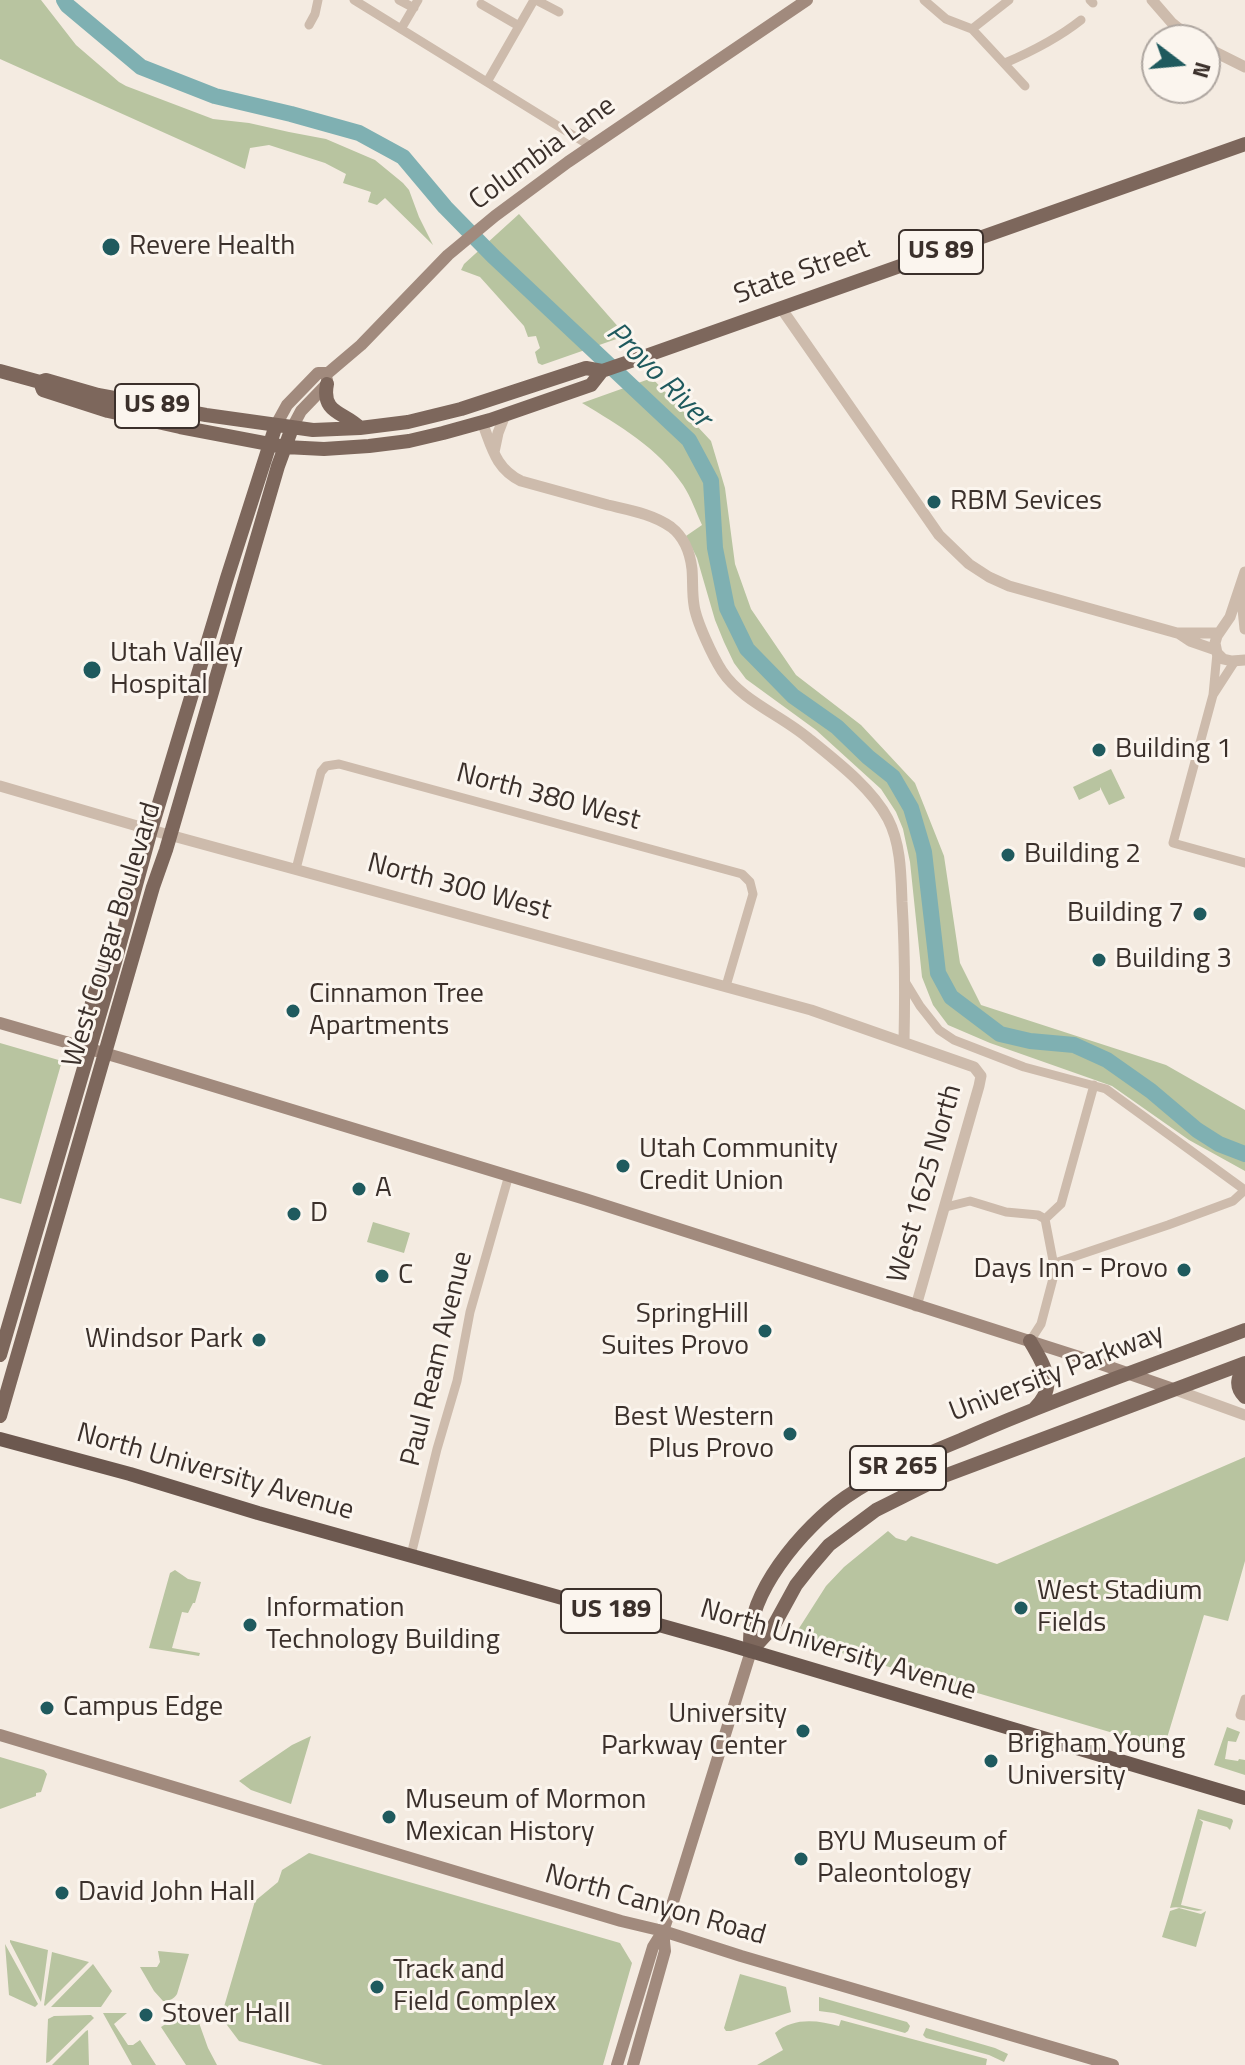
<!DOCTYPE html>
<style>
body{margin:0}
#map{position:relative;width:1245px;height:2065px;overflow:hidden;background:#f4ebe1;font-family:"Titillium Web",sans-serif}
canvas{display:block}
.north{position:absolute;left:1141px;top:24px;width:80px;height:80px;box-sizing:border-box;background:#fbf5ee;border:2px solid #aea6a0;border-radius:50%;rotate:106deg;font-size:22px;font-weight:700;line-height:32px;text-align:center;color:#3b302b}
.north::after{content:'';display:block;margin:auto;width:28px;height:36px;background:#1f5a5e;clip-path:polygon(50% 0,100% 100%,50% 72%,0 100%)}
</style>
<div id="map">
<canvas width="1245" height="2065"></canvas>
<div class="north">N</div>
</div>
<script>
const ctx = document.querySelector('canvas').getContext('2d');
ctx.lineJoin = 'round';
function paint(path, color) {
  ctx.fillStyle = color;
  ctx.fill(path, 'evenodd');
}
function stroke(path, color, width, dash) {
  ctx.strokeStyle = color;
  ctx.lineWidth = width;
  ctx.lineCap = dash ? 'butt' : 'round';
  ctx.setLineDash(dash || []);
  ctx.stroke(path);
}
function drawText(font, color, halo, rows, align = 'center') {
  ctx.font = font + ' "Titillium Web",sans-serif';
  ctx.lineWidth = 6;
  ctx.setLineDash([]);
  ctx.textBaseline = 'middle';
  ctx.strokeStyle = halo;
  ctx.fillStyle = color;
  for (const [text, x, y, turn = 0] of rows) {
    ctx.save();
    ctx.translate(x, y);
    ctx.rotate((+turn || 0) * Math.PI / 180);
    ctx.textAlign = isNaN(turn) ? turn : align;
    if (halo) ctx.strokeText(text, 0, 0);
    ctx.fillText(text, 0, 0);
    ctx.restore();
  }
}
const green = new Path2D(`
 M0,0H41L76,45L119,82L126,86L213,119L249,123L289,132L326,139L375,160L403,183L409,190L419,217L433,245L385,198L377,205L368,202L371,192L343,183L346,174L325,163L269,145L250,148L245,169L0,59Z
 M519,214L621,330L625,336L542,365L538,363L535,352L540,348L536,336L528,337L524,326L480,277L461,270L464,264Z
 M652,378L711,441L725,488L735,564L751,609L796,675L861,725L915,783L944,856L960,963L981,1005L1166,1065L1245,1110V1171L1189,1140L1112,1086L990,1043L948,1025L933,1005L922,977L910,862L903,829L896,812L881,789L816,730L746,679L734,663L724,642L715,620L697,558L686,536L702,525C696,512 691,497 683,485C658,448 620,426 582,403Z
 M1111,769L1125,798L1109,805L1100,787V790L1079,800L1073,787Z
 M0,1043L62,1061L21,1204L0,1198Z
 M373,1222L410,1233L404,1253L367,1242Z
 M1245,1457V1561L1228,1621L1204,1615L1164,1748L801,1641L796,1633L826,1586L844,1567L888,1531L896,1538L906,1541L911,1536L997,1564Z
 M175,1570L188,1579L201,1582L195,1603H193L188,1613L182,1612L172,1648L200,1653L199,1656L149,1648L170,1573Z
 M1227,1727L1240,1732L1236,1742L1228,1741L1225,1759L1238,1761L1239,1759L1245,1760V1775L1214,1765Z
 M311,1736L291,1804L251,1790L239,1781L292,1745Z
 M0,1757L44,1770L47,1774L41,1792L36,1793V1796L0,1809Z
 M1198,1809L1232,1819L1233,1821L1230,1830L1227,1827L1199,1819L1203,1822L1181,1905L1203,1910C1192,1913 1183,1905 1170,1908Z
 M309,1853L620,1943L632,1963L603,2065H323L239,2041L221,2017L255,1901L278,1882L282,1870Z
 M1179,1908L1201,1914L1206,1911L1196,1947L1162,1937L1170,1911Z
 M10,1940L48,1950L41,2002L10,1942Z
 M5,1944L38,2004L35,2007L9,1995Z
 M158,1951L189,1954L177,1994C174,1999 169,2001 163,2001L154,1991L140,1967H157L160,1962Z
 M52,1952L89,1962L45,2006L44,2005Z
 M93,1964L112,1991L101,2007H51Z
 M740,1974L786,1987L791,2012L731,2031H726L724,2028Z
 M819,1997L907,2022L910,2026L908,2031L905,2033L834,2013L819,2011Z
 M103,2013H127L114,2024L128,2045H133L140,2040L156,2065H132Z
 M181,2014L198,2020L208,2048L217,2065H186L161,2027Z
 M91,2015L94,2018L49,2062L46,2063L48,2019L54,2016Z
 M841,2020L987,2059L986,2065H757L783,2050L775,2033C793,2017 818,2020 839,2026Z
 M926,2028L995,2048L1008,2054L1004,2062L989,2055L926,2038L923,2035Z
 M88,2030L89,2065H52L86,2031Z`);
const river = new Path2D(`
 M64,0L67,5L141,67L215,96L291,114L359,133L403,157L445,207L493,256L689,440L711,481L715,548L727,608L747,649L793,696L837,727L868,757L893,777L911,808L924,852L938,973L951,997L1000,1034L1030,1041L1074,1045L1107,1060L1151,1091L1197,1130L1219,1144L1245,1154`);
const minor = new Path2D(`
 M354,0L592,147
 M399,0L414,8
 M536,0L559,12
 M924,0L946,19L972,29L1025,86
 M1090,0L1093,3
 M481,4L519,26
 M309,25L315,14L318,0
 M401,29L418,0
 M972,29L1009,0
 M1005,63C1033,51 1057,39 1081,20
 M487,82L534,0
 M1235,661L1213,695L1173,843L1245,863
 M1213,695L1217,653
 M296,869L321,772L326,766L339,764L742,874L750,882L753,894L726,986
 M906,983L920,1006L939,1030L954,1040L1024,1067L1106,1089L1245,1190
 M946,1207L970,1201L1006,1212L1038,1215L1045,1219
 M1055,1263L1168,1225L1233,1201L1245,1190
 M1030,1341L1041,1324L1055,1271L1045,1219L1061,1204L1094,1085
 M411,1555L437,1449L457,1381L470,1312L509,1175
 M1245,1699L1240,1715L1245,1716`);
const tertiary = new Path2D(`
 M1152,0L1172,23L1193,40
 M1205,47L1245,67
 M781,308L939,535L969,564L989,577L1009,586L1177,633H1219
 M482,422C492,447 495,468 521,481C550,489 579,497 608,505C629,510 653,514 671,527C684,537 690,552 692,569C693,581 692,593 694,605C696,621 713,657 722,671C742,701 781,715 808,738C835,760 872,788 888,819C901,844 901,875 902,902C905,949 905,995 904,1041
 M494,452L498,433L505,415
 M1245,572L1230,617L1217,636L1215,643L1217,653L1223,659L1232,661L1245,660
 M1241,589L1245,629
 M1178,633L1190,641L1216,650
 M0,786L151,830L811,1010L974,1067L981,1076L979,1086L916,1306
 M1173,1389L1245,1415`);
const secondary = new Path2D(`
 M276,425L287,405L318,373H328L361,345L448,255L495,216L568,162L807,0
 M292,428L301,411L327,384V380
 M0,1023L121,1058L585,1199L1098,1363L1173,1389
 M0,1735L527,1893L621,1921L663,1931L741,1956L1113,2065
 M617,2065L653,1947L663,1931L673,1902L751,1651
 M633,2065L665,1951L663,1931`);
const primary = new Path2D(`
 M0,371L40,382L46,380L98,395L206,415L313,430L360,428L408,422L461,409L586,368L602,371L637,359L1245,144
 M40,382L43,390L108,411L180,427L285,447L324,449L369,446L409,441L443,433L490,420L591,385L602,371
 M327,384C321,414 345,412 360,428
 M79,1046L102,970L115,962
 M1030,1341C1043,1364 1059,1385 1035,1408
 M0,1355L115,962L151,830L227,578L276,425
 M1245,1365C1238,1377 1234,1386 1245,1397
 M0,1416L153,887L166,850L278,466L292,428
 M751,1651C742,1597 804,1526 846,1497C881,1473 922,1456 961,1440C1054,1399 1150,1366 1245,1330
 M751,1651L773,1627L796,1585L811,1566L829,1545L876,1510L944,1476L1245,1363`);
const trunk = new Path2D(`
 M0,1439L130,1474L258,1513L727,1644L1245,1798`);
const markers = [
 [111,247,10,"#1f5a5e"],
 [934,502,8,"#1f5a5e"],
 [92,670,10,"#1f5a5e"],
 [1099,750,8,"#1f5a5e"],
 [1008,855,8,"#1f5a5e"],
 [1200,914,8,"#1f5a5e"],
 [1099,960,8,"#1f5a5e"],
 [293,1011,8,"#1f5a5e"],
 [623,1166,8,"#1f5a5e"],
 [359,1189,8,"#1f5a5e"],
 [294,1214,8,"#1f5a5e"],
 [1184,1270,8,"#1f5a5e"],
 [382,1276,8,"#1f5a5e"],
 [765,1331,8,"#1f5a5e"],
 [259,1340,8,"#1f5a5e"],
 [790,1434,8,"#1f5a5e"],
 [1021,1608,8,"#1f5a5e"],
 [250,1625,8,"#1f5a5e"],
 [47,1708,8,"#1f5a5e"],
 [803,1731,8,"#1f5a5e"],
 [991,1761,8,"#1f5a5e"],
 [389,1817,8,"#1f5a5e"],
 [801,1859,8,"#1f5a5e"],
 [62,1893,8,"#1f5a5e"],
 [377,1987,8,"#1f5a5e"],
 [146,2015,8,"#1f5a5e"]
];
const shields = [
 [941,252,84],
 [157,406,84],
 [898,1468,96],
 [611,1611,100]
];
const shieldNames = [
 ["US 89",941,252],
 ["US 89",157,406],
 ["SR 265",898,1468],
 ["US 189",611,1611]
];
const streetNames = [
 ["Columbia Lane",543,154,-36],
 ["State Street",802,273,-20],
 ["North 380 West",548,798,15],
 ["North 300 West",459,888,15],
 ["West Cougar Boulevard",113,935,-73],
 ["West 1625 North",926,1184,-74],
 ["Paul Ream Avenue",438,1359,-76],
 ["University Parkway",1057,1374,-21],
 ["North University Avenue",215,1473,16],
 ["North University Avenue",838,1651,17],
 ["North Canyon Road",655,1906,16]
];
const poiNames = [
 ["Revere Health",129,247],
 ["RBM Sevices",950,502],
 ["Utah Valley",110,654],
 ["Hospital",110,686],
 ["Building 1",1115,750],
 ["Building 2",1024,855],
 ["Building 7",1184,914,"right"],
 ["Building 3",1115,960],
 ["Cinnamon Tree",309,995],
 ["Apartments",309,1027],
 ["Utah Community",639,1150],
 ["Credit Union",639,1182],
 ["A",375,1189],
 ["D",310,1214],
 ["Days Inn - Provo",1168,1270,"right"],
 ["C",398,1276],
 ["SpringHill",749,1315,"right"],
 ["Suites Provo",749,1347,"right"],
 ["Windsor Park",243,1340,"right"],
 ["Best Western",774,1418,"right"],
 ["Plus Provo",774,1450,"right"],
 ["West Stadium",1037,1592],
 ["Fields",1037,1624],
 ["Information",266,1609],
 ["Technology Building",266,1641],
 ["Campus Edge",63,1708],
 ["University",787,1715,"right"],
 ["Parkway Center",787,1747,"right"],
 ["Brigham Young",1007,1745],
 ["University",1007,1777],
 ["Museum of Mormon",405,1801],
 ["Mexican History",405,1833],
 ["BYU Museum of",817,1843],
 ["Paleontology",817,1875],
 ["David John Hall",78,1893],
 ["Track and",393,1971],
 ["Field Complex",393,2003],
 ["Stover Hall",162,2015]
];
const waterNames = [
 ["Provo River",658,376,45]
];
paint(green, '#b8c4a0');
stroke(river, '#7fb0b2', 16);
stroke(minor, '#cdbbac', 9);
stroke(tertiary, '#cdbbac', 11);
stroke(secondary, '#a18a7d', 12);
stroke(primary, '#7d675c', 14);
stroke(trunk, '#6c584f', 14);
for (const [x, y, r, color] of markers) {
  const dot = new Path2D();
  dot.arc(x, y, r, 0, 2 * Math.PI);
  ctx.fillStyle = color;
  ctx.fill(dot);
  stroke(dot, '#fbf5ee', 3);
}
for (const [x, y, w] of shields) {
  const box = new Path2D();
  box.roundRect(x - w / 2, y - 22, w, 44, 6);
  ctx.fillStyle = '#fbf5ee';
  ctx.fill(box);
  stroke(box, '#3b302b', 2);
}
drawText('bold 26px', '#3b302b', null, shieldNames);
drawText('28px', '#3b302b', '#fbf5ee', streetNames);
drawText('28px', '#3b302b', '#fbf5ee', poiNames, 'left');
drawText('italic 30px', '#1f5a5e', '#fbf5ee', waterNames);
</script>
